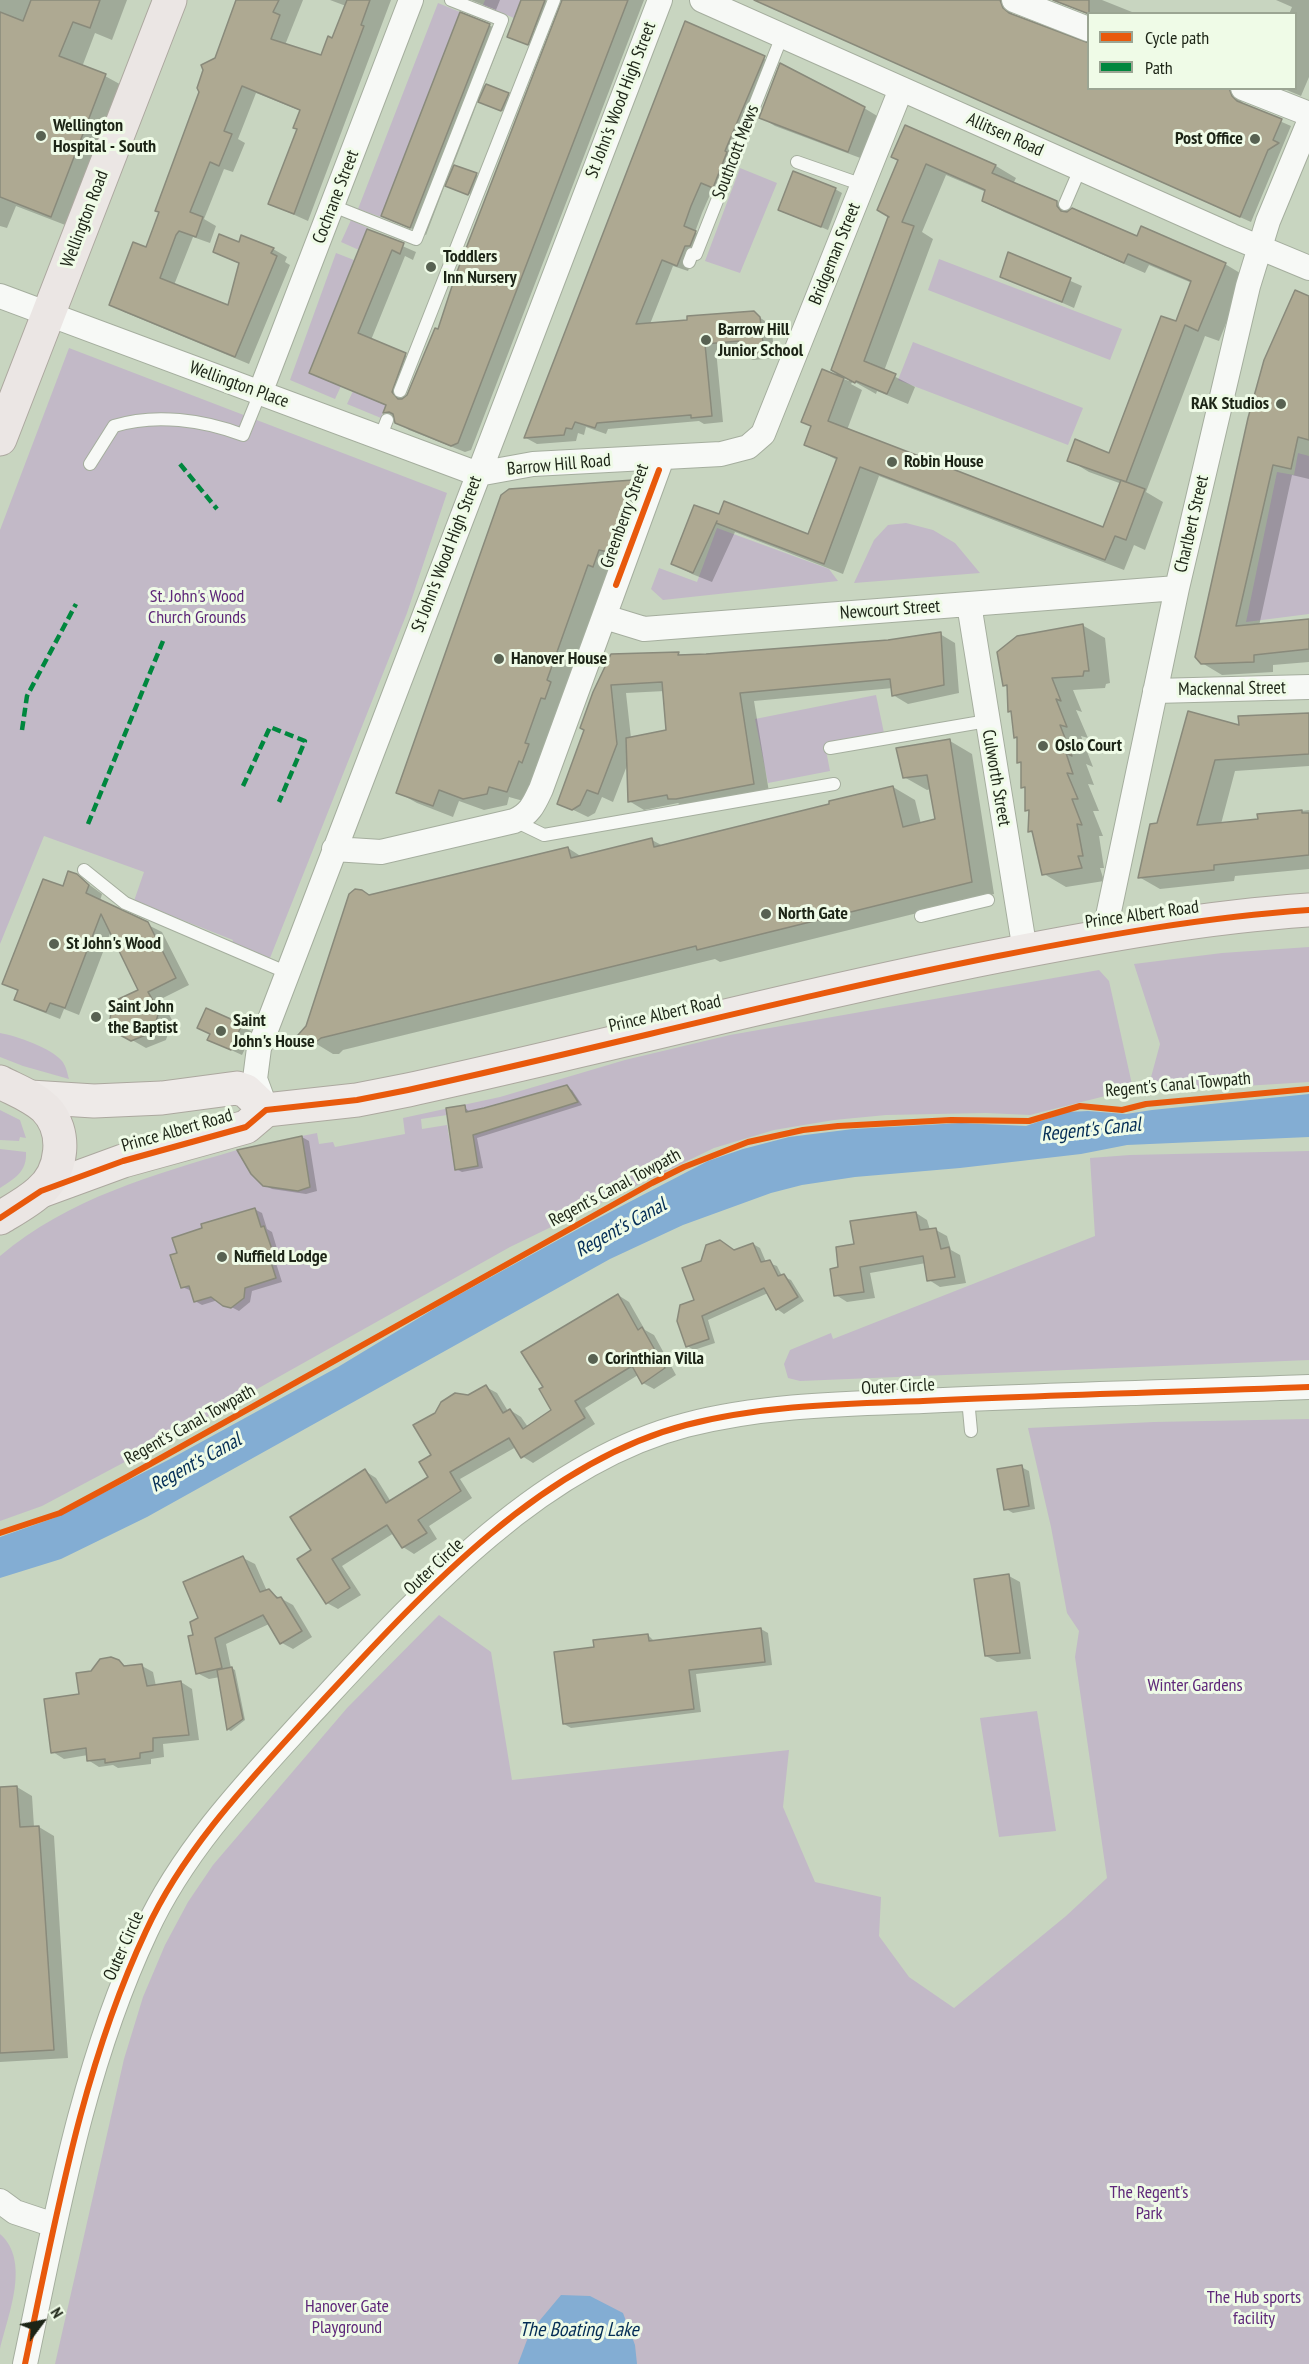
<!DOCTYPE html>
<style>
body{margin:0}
#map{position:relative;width:1309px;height:2364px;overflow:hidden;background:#c8d5c0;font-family:"PT Sans Narrow",sans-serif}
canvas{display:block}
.legend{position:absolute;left:1087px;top:12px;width:210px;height:78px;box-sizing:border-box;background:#effbe7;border:2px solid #9ba593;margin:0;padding:8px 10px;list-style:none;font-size:18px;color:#1c2416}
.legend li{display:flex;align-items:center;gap:12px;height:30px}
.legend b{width:30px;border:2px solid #9ba593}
.north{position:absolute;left:12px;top:2292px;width:60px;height:60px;-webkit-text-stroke:4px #effbe7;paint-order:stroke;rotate:58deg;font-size:16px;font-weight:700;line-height:24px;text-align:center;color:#1c2416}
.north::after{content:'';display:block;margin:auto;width:21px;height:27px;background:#1c2416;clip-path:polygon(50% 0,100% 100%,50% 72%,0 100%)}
</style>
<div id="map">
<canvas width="1309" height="2364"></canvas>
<ul class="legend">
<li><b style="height:8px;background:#e8590c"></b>Cycle path</li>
<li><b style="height:8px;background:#00873e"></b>Path</li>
</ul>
<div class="north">N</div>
</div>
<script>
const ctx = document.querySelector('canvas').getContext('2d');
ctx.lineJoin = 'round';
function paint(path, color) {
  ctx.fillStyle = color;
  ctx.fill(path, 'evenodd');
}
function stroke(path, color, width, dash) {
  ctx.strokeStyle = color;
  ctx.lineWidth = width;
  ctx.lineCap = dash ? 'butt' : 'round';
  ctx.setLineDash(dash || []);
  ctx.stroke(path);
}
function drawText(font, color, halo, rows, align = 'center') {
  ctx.font = font + ' "PT Sans Narrow",sans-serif';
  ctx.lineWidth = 6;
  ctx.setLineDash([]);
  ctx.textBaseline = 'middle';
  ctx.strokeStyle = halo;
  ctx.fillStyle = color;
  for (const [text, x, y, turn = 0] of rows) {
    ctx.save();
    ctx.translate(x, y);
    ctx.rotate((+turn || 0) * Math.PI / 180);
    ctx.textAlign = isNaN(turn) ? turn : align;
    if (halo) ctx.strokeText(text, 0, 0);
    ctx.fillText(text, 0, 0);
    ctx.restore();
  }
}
const green = new Path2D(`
 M485,0H521L514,18L483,5Z
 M438,3L460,12L381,217L358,209Z
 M740,168L777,183L740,273L705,261Z
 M351,220L368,228L359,250L341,242Z
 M336,253L354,260L309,373L341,386L335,399L290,380Z
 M939,259L1122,329L1110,360L928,290Z
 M913,342L1083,408L1068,445L898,380Z
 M69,348L447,493L407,613L270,958L232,943L233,940L134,901L144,872L44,836L0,944V530Z
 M353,391L386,405L381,418L347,404Z
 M1298,453L1309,456V614L1246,622L1277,472L1294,475Z
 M906,523L933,530L955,543L980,573L854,583L874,540L888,525Z
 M717,528L829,569L838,581L663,600L651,589L659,568L697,582Z
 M876,695L884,733L825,745L830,771L768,783L755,719Z
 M1309,947V1082L1147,1092L1160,1044L1134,964L1222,953Z
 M1099,970L1109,981L1133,1089L1030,1115L986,1113L886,1115L834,1120L774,1130L714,1148L510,1247L168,1439L42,1506L0,1521V1256C69,1198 153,1175 237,1150L251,1174L258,1181L298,1191L310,1187L302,1136L317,1133L319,1144L333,1142L335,1147L405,1134L403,1118L500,1097L625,1060L730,1035ZM566,1085L578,1102L500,1126ZM464,1105L466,1112L492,1107L471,1124L478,1166L455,1170L447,1125L422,1129L421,1119L447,1115L446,1108ZM254,1208L261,1227H265L274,1258L270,1259L243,1288L244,1298L232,1307L223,1306L217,1295L194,1302L189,1286L180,1288L170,1256L177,1253L172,1238L202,1228V1224Z
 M0,1033C17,1036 51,1048 62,1061C66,1066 67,1072 69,1079L23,1066L0,1057Z
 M0,1110L20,1120L26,1138L20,1137L19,1141L0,1140Z
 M0,1149L26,1152C27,1172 15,1178 0,1188Z
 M1309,1151V1360L800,1381L788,1378L784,1364L790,1350L831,1333L833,1339L1095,1236L1090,1158L1130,1155Z
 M1309,1419V2364H55L124,2059L143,1997L165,1945L188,1902L213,1865L347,1708L439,1615L491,1652L512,1780L789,1750L783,1807L815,1882L881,1897L879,1936L909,1977L954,2008L1066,1916L1107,1878L1075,1657L1079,1631L1067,1613L1051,1527L1028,1428L1154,1422Z
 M1037,1711L1056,1831L999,1837L980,1718Z
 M0,2234C31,2261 8,2315 0,2349Z`);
const water = new Path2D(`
 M1309,1094V1137L1127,1145L1081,1154L960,1168L855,1177L802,1185L771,1193L683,1225L610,1259L147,1517L61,1559L0,1578V1537L54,1518L172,1458L338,1367L442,1304L589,1223L708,1161L743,1149L789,1137L853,1129L961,1123L1026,1126L1067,1112L1088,1111L1126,1114L1152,1110Z
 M561,2295L590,2296L623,2313L635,2345L637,2364H518L530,2332Z`);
const shadow = new Path2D(`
 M0,0H127L112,40L95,33L82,67L105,76L127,88L73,228L16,206L7,228L0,226Z
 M238,0H303L285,45L322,57L333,40L346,6L330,0H391L308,221L270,204L298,129L301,111L256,93L238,139L245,143L233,172L224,169L204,219L216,226L210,243L193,237L174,285L229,307L240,264L215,251L240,244L273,249L287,257L285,262L290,265L249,364L124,312L111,304L147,249Z
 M471,0H500L496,10Z
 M523,0H545L552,4L535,47L516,40Z
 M564,0H644L471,450L465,452L409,430L385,412L387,406L310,372L368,231L416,252L413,260L405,256L371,340L418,361L403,400L409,395L439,331Z
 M754,0H1011L1010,8L1013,16L1088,88H1240L1239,98L1245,106L1291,126L1251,222Z
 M1052,0H1102L1137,14H1088Z
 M1276,0H1309V77L1301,96L1282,88H1296V14H1289L1292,7Z
 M686,23L776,64L725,193L713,188L702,213L695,232L707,238L696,251L688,271L673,266L650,324L753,313L771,325L775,358L753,360L741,354V347L716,350L723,422L704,424L699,421L608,429L606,434L586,427L584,435L578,433L576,441L537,444L526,438Z
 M489,25L504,34L484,85L511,96L505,112L478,101L453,166L479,176L472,195L445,185L426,235L383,216Z
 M864,108L879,117L863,159L775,126L760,117Z
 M906,127L996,166L1016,178L1013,184L1071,211L1138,238L1225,264L1245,276L1219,341L1205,336L1146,492L1163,502L1145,550L1134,545L1124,570L879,476L843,574L735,532L712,582L692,574L673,564L720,516L809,535L837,460L806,444L813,427L822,371L849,381L850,379L889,216ZM946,175L986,192L983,201L1004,212L1145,273L1149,265L1192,283L1177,323L1110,455L1069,460L1089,472L1122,484L1104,529L847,430L862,390L851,384L853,381L876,394L877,391L908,404L915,387L884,371L933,239L922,232Z
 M835,189L842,193L828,230L780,210Z
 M1009,254L1082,286L1074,308L1002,276Z
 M1309,298V479L1292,475L1259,626L1309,621V662L1273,665V672L1222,675L1202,663Z
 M633,481L653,492L527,802L509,797L507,805L484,810L459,801L453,817L417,803L397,792L509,490Z
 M1082,625L1105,638L1110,683L1106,684L1105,688L1073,690L1082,712L1076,710L1088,738L1081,736L1093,767L1086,764L1094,785L1088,784L1099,811H1093L1103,836H1099L1104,868H1100L1104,881L1066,887L1044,874L1034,834L1029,831L1030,812L1027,810V790L1022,787L1023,765L1018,762L1019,739L1015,737L1013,713L1009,711V688L1004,685Z
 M940,634L955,643L959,693L908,704L893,695V688L754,701L769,792L684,807L678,803L644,810L629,801L628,763L613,802L602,797L595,813L588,817L559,803L586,730L594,692L678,654L683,657L888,641ZM665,691L668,731L631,738L626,693Z
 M1309,714V766L1235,771L1221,824L1259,820V816L1309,810V869L1235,876L1234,881L1160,889L1139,877L1158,825L1240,727Z
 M950,741L972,754L994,894L720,962L715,959L343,1050L339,1054H333L310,1040L308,1027L370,896L568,848L582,857L652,840L663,846L831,805L893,787L915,800L921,824L937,820L931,789L927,790L904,777Z
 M76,875L102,894L100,901L162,932L189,985L161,999L172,1020L166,1040L146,1048L111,1028L140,991L111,931L79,1015L64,1009L60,1019L30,1007L16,999L19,992L4,983L63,888Z
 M207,1010L253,1032L242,1055L220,1045L211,1035Z
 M566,1087L572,1090L582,1105L477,1138L483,1168L462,1172L456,1169L464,1107L470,1112Z
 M302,1137L309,1141L317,1191L306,1194L272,1189L264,1185Z
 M254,1209L262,1213L267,1229L272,1232L281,1262L276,1263L282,1282L252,1291L250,1302L239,1311L218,1300L202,1305L195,1301L192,1291L182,1287Z
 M916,1213L927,1220L930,1230H936L947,1236L951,1250L960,1255L966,1283L940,1287L929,1280L926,1263L870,1273L875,1298L847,1302L836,1295L840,1268L855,1245Z
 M753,1244L760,1248L766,1262L777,1266L782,1276L791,1280L804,1301L784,1314L777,1309L768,1293L708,1320L715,1343L694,1350L687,1346L696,1300L735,1251Z
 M618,1295L629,1302L645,1330L654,1335L676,1375L654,1389L643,1383L638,1375L585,1408L595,1424L533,1463L522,1456L516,1447L460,1479L472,1498L429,1526L437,1539L414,1554L403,1547L394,1533L342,1566L361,1595L338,1609L327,1603L313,1551L365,1471L376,1478L391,1502L430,1477L433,1455L468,1397L486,1387L497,1393L508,1411L510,1410L521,1417L528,1427L554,1410Z
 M1021,1467L1029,1471L1035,1509L1013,1513L1006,1509Z
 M243,1558L255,1564L267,1591L293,1605L312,1637L293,1649L282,1643L269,1624L226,1644L231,1668L235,1670L245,1720L231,1731L229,1730L220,1677L209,1679L197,1673L195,1636L200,1619Z
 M1009,1576L1020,1582L1031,1659L997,1662L986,1656Z
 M761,1629L768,1633L772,1665L696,1674L701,1712L571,1728L564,1724L596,1649L648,1635L655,1642Z
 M118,1662L128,1667L142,1666L153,1672L156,1686L181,1682L192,1689L199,1740L163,1744L164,1757L151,1759V1764L118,1768L113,1765L99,1767L88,1760V1755L64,1759L53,1752L92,1672Z
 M17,1787L32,1796L34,1827H39L54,1836L68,2058L0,2062V1789Z`);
const building = new Path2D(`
 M31,0H100L90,28L73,22L59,56L106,74L51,217L0,197V12L23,21Z
 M236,0H279L273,12L280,15L271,39L321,55L328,36L332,38L347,0H370L361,25L364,26L294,214L268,204L297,129L293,128L300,110L242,86L224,131L232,134L219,166L210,162L190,212L203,217L196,237L179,231L176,235L160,278L228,305L239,263L213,252L219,234L239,242L241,235L274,248L271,253L277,256L235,357L109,305L133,242L146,247L159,212L155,211L199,92L197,88L203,70L201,65L215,58Z
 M521,0H545L528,45L507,37Z
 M562,0H628L458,443L451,446L395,423L393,414L389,412L383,413L386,405L309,373L367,229L404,243L400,254L392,250L358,333L406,353L392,392L398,399H402L407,395L435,328L438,329L455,277Z
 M754,0H1000L1003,8L1009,13L1089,43V88H1229L1232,96L1237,101L1282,119L1273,140L1279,143L1268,150L1240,217Z
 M1053,0H1089V14Z
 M460,12L490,24L410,228L381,216Z
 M685,21L765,56L725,151L727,152L713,188L701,183L691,206L684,226L696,231L690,246H685L677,266L662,260L636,324L687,320V316L754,311L760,317L764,352L740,355L739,341L705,344L712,416L691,418V415L597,423L595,428L575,422L572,429L566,428L564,435L524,438Z
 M780,63L865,107L848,152L759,118Z
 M486,84L509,93L501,111L478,102Z
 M905,125L996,165L992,173L1057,201V206L1061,211L1067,212L1072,208L1137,236L1141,226L1226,263L1198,331L1185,325L1126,482L1067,461L1075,439L1109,453L1161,316L1176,321L1191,281L1128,254L1124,263L982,201L985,190L926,164L902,222L914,226L864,361L896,374L887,394L856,381L855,383L831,370L888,217H889L877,210L898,160L891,157Z
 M454,165L477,173L468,195L445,186Z
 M793,171L836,188L821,227L778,210Z
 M1008,252L1071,278L1062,302L1000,277Z
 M1295,290L1309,296V440L1298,437L1291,469L1273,465L1236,626L1309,619V649L1254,655V662L1201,664L1195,657L1248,418L1264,360Z
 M822,369L844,378L828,421L1103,527L1121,480L1145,489L1126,540L1115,536L1105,560L860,467L824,564L716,523L717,521L693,573L671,564L694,505L719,514L724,501L808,534L837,458L804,445L811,426L801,422Z
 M633,480L608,552L599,550L593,567L588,565L547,680L551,682L545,699L541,698L525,743L529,744L522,763L519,761L507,792L489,787L487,794L463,799L439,790L433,806L396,793L501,495L509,489Z
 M1083,624L1089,671H1084L1083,676L1052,678L1061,701L1056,699L1067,727L1060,725L1072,756L1066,753L1073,774L1067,773L1078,799H1072L1082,825L1077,824L1083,856H1078L1082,868L1042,875L1032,831L1028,832L1029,810L1025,811V787L1021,788V762L1017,763V737L1014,738L1011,711L1008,712L1007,685L1003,686L997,652L1017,636Z
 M941,632L944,685L892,696L890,679L740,693L754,784L676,799H668L667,795L628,802L626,738L666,730L662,682L611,685L617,744L598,794L587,790L580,805L572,810L557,804L584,730L580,728L593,692L611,654L679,652L678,655L706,654L888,640Z
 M1188,711L1239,725L1238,716L1309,713V754L1215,760L1197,825L1258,819L1257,814L1302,810V813H1309V855L1214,865V870L1138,878L1150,824L1157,823Z
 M950,739L972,882L697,950L696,946L321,1038L316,1042H309L298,1035L306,1026L349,894L355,889L362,890L369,895L568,847L571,858L652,838L654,847L829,804V801L893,786L903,827L935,819L927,775L903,778L896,748Z
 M68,871L77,874L89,885L86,893L148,922L176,978L148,992L159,1011L153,1032L131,1041L109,1029L112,1002L138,990L101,914L65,1008L50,1003L46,1012L14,1000L18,990L2,984L43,879L63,886Z
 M206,1008L242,1024L231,1050L207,1040L210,1034L197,1028Z
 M567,1085L578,1102L473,1135L478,1166L455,1170L446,1108L465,1105L466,1112L484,1108Z
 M302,1136L310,1187L298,1191L263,1186L251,1174L237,1150Z
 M255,1208L261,1227L264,1226L275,1258L270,1259L276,1278L245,1288L244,1298L231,1308L223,1306L211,1297L194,1302L189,1286L181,1288L170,1255L177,1253L172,1238L202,1228L201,1224Z
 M916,1212L920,1230L936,1228L941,1249L949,1247L955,1277L927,1281L923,1256L860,1267L864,1292L834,1296L830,1269L838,1267L836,1247L854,1244L850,1221Z
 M720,1240L734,1250L753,1243L761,1262L770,1260L778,1276L784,1274L798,1297L776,1310L764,1288L702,1316L709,1339L686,1347L677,1321L680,1305L694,1300L682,1268L701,1261L706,1245Z
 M618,1294L638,1330L642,1327L665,1368L642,1384L632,1366L575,1401L585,1418L521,1458L509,1438L450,1472L461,1491L418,1520L427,1533L402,1548L387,1525L332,1559L350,1588L326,1604L297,1559L311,1550L290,1517L365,1469L386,1503L428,1477L419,1462L431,1455L413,1425L435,1413L441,1402L455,1393L468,1395L486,1385L503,1413L510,1409L523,1429L551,1410L539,1389L543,1387L521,1352Z
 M1022,1465L1029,1506L1004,1510L997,1469Z
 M243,1556L260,1592L269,1589L277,1598L281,1597L302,1631L280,1644L263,1615L215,1638L222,1668L196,1674L188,1636L193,1635L190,1622L198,1618L183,1582Z
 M1009,1574L1020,1653L985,1656L974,1579Z
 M761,1628L765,1662L689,1670L694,1709L563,1724L554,1652L594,1647L593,1640L648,1634L649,1641Z
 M111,1657L119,1660L124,1666L142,1664L147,1686L181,1681L189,1735L153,1738V1751L140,1753V1758L105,1763V1759L87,1761L86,1748L51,1753L44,1699L79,1694L76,1673L91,1671L100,1659Z
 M232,1667L243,1719L227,1730L217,1670Z
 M17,1786L20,1827L39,1826L54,2050L0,2053V1787Z`);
const service = new Path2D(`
 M797,162L863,185
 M1065,204L1080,169
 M333,206L416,239L502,20L451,0
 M689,262L692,254H696L782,36
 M400,391L554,0
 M380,438L387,420
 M90,464L114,426C155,413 204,420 243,435L260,393
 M830,748L987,721
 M515,821L544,835L834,784
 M84,870L125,903L288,973
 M921,916L988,900
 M968,1399L971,1431`);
const minor = new Path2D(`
 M702,0L1232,236L1309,268
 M1014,0L1088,29
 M1243,88L1309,114
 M0,296L478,474L533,464L721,454L748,447L763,434L901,89
 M260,393L411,0
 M969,604L1025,951
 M605,617L644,629L1177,588
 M1155,691L1309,687
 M334,849L381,852L514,821C530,814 534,804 541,789L662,458
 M1104,935L1177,588L1248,286L1268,221L1309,122
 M266,1109L255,1079L259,1048L660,0
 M0,2201L15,2212L54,2225
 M25,2364C56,2218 82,2067 146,1931C184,1848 251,1779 312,1712C414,1602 536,1464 686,1425C764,1405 843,1404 923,1401C1052,1395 1180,1392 1309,1387`);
const primary = new Path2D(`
 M30,1097L94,1101L162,1098L237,1088L246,1091L266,1110
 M41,1191L123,1161L246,1127L266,1110L357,1100L408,1090C605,1047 800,995 998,956C1101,936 1204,917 1309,910`);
const trunk = new Path2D(`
 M0,439L170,0
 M0,1082C15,1090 32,1096 45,1108C68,1131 63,1172 39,1192C28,1202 13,1210 0,1218`);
const quiet = new Path2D(`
 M180,464L217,509
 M22,730L27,696L76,604
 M243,786L270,727L305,741L279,802
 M88,824L163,641`);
const cycleway = new Path2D(`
 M616,585L659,470
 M0,1218L41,1191L123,1161L246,1127L266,1110L357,1100L408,1090C605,1047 800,995 998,956C1101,936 1204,917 1309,910
 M0,1533L60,1513L127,1477L652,1183L684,1167L748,1142L803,1130L838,1126L951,1120L1029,1121L1080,1106L1122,1110L1146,1104L1309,1089
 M25,2364C56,2218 82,2067 146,1931C184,1848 251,1779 312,1712C414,1602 536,1464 686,1425C764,1405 843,1404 923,1401C1052,1395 1180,1392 1309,1387`);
const markers = [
 [41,136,6,"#586252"],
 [1255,139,6,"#586252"],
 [431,267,6,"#586252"],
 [706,340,6,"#586252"],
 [1281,404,6,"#586252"],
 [892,462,6,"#586252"],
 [499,659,6,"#586252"],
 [1043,746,6,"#586252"],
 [766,914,6,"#586252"],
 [54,944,6,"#586252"],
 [96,1017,6,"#586252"],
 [221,1031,6,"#586252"],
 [222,1257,6,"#586252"],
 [593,1359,6,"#586252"]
];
const streetNames = [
 ["St John's Wood High Street",621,100,-69],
 ["Allitsen Road",1005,135,24],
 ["Southcott Mews",736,152,-69],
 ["Cochrane Street",336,197,-69],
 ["Wellington Road",85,219,-69],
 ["Bridgeman Street",835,254,-68],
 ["Wellington Place",239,385,20],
 ["Barrow Hill Road",559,465,-5],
 ["Greenberry Street",625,516,-70],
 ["Charlbert Street",1192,524,-77],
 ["St John's Wood High Street",447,554,-69],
 ["Newcourt Street",890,610,-4],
 ["Mackennal Street",1232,689,-1],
 ["Culworth Street",996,778,80],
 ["Prince Albert Road",1142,915,-8],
 ["Prince Albert Road",665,1014,-13],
 ["Regent's Canal Towpath",1178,1085,-5],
 ["Prince Albert Road",177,1131,-16],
 ["Regent's Canal Towpath",615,1188,-28],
 ["Outer Circle",898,1387,-3],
 ["Regent's Canal Towpath",190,1425,-29],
 ["Outer Circle",434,1567,-43],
 ["Outer Circle",124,1946,-66]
];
const poiNames = [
 ["Wellington",53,126],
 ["Hospital - South",53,147],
 ["Post Office",1243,139,"right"],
 ["Toddlers",443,257],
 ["Inn Nursery",443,278],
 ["Barrow Hill",718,330],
 ["Junior School",718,351],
 ["RAK Studios",1269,404,"right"],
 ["Robin House",904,462],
 ["Hanover House",511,659],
 ["Oslo Court",1055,746],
 ["North Gate",778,914],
 ["St John's Wood",66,944],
 ["Saint John",108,1007],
 ["the Baptist",108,1028],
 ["Saint",233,1021],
 ["John's House",233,1042],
 ["Nuffield Lodge",234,1257],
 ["Corinthian Villa",605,1359]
];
const parkNames = [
 ["St. John's Wood",197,597],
 ["Church Grounds",197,618],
 ["Winter Gardens",1195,1686],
 ["The Regent's",1149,2193],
 ["Park",1149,2214],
 ["The Hub sports",1254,2298],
 ["facility",1254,2319],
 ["Hanover Gate",347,2307],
 ["Playground",347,2328]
];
const waterNames = [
 ["Regent's Canal",1091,1130,-6],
 ["Regent's Canal",621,1228,-29],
 ["Regent's Canal",196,1463,-29],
 ["The Boating Lake",579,2330]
];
paint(green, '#c2b9c7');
paint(water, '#83add3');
paint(shadow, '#0003');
paint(building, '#aea992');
stroke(building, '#898a7b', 1.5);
stroke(service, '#a5ae9e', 14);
stroke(minor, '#a5ae9e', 26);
stroke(primary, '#aca89f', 35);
stroke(trunk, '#aca89f', 35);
stroke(service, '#f7f9f6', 12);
stroke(minor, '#f7f9f6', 24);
stroke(primary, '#eeeae8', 33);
stroke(trunk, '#ebe6e4', 33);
stroke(quiet, '#00873e', 4.5, [9, 4.5]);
stroke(cycleway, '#e8590c', 6);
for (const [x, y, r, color] of markers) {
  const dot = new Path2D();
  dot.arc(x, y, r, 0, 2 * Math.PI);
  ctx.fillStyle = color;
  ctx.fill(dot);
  stroke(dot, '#effbe7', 2);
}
drawText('18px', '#1c2416', '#effbe7', streetNames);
drawText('bold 18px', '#1c2416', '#effbe7', poiNames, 'left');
drawText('18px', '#5e2779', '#effbe7', parkNames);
drawText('italic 20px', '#042d55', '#effbe7', waterNames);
</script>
